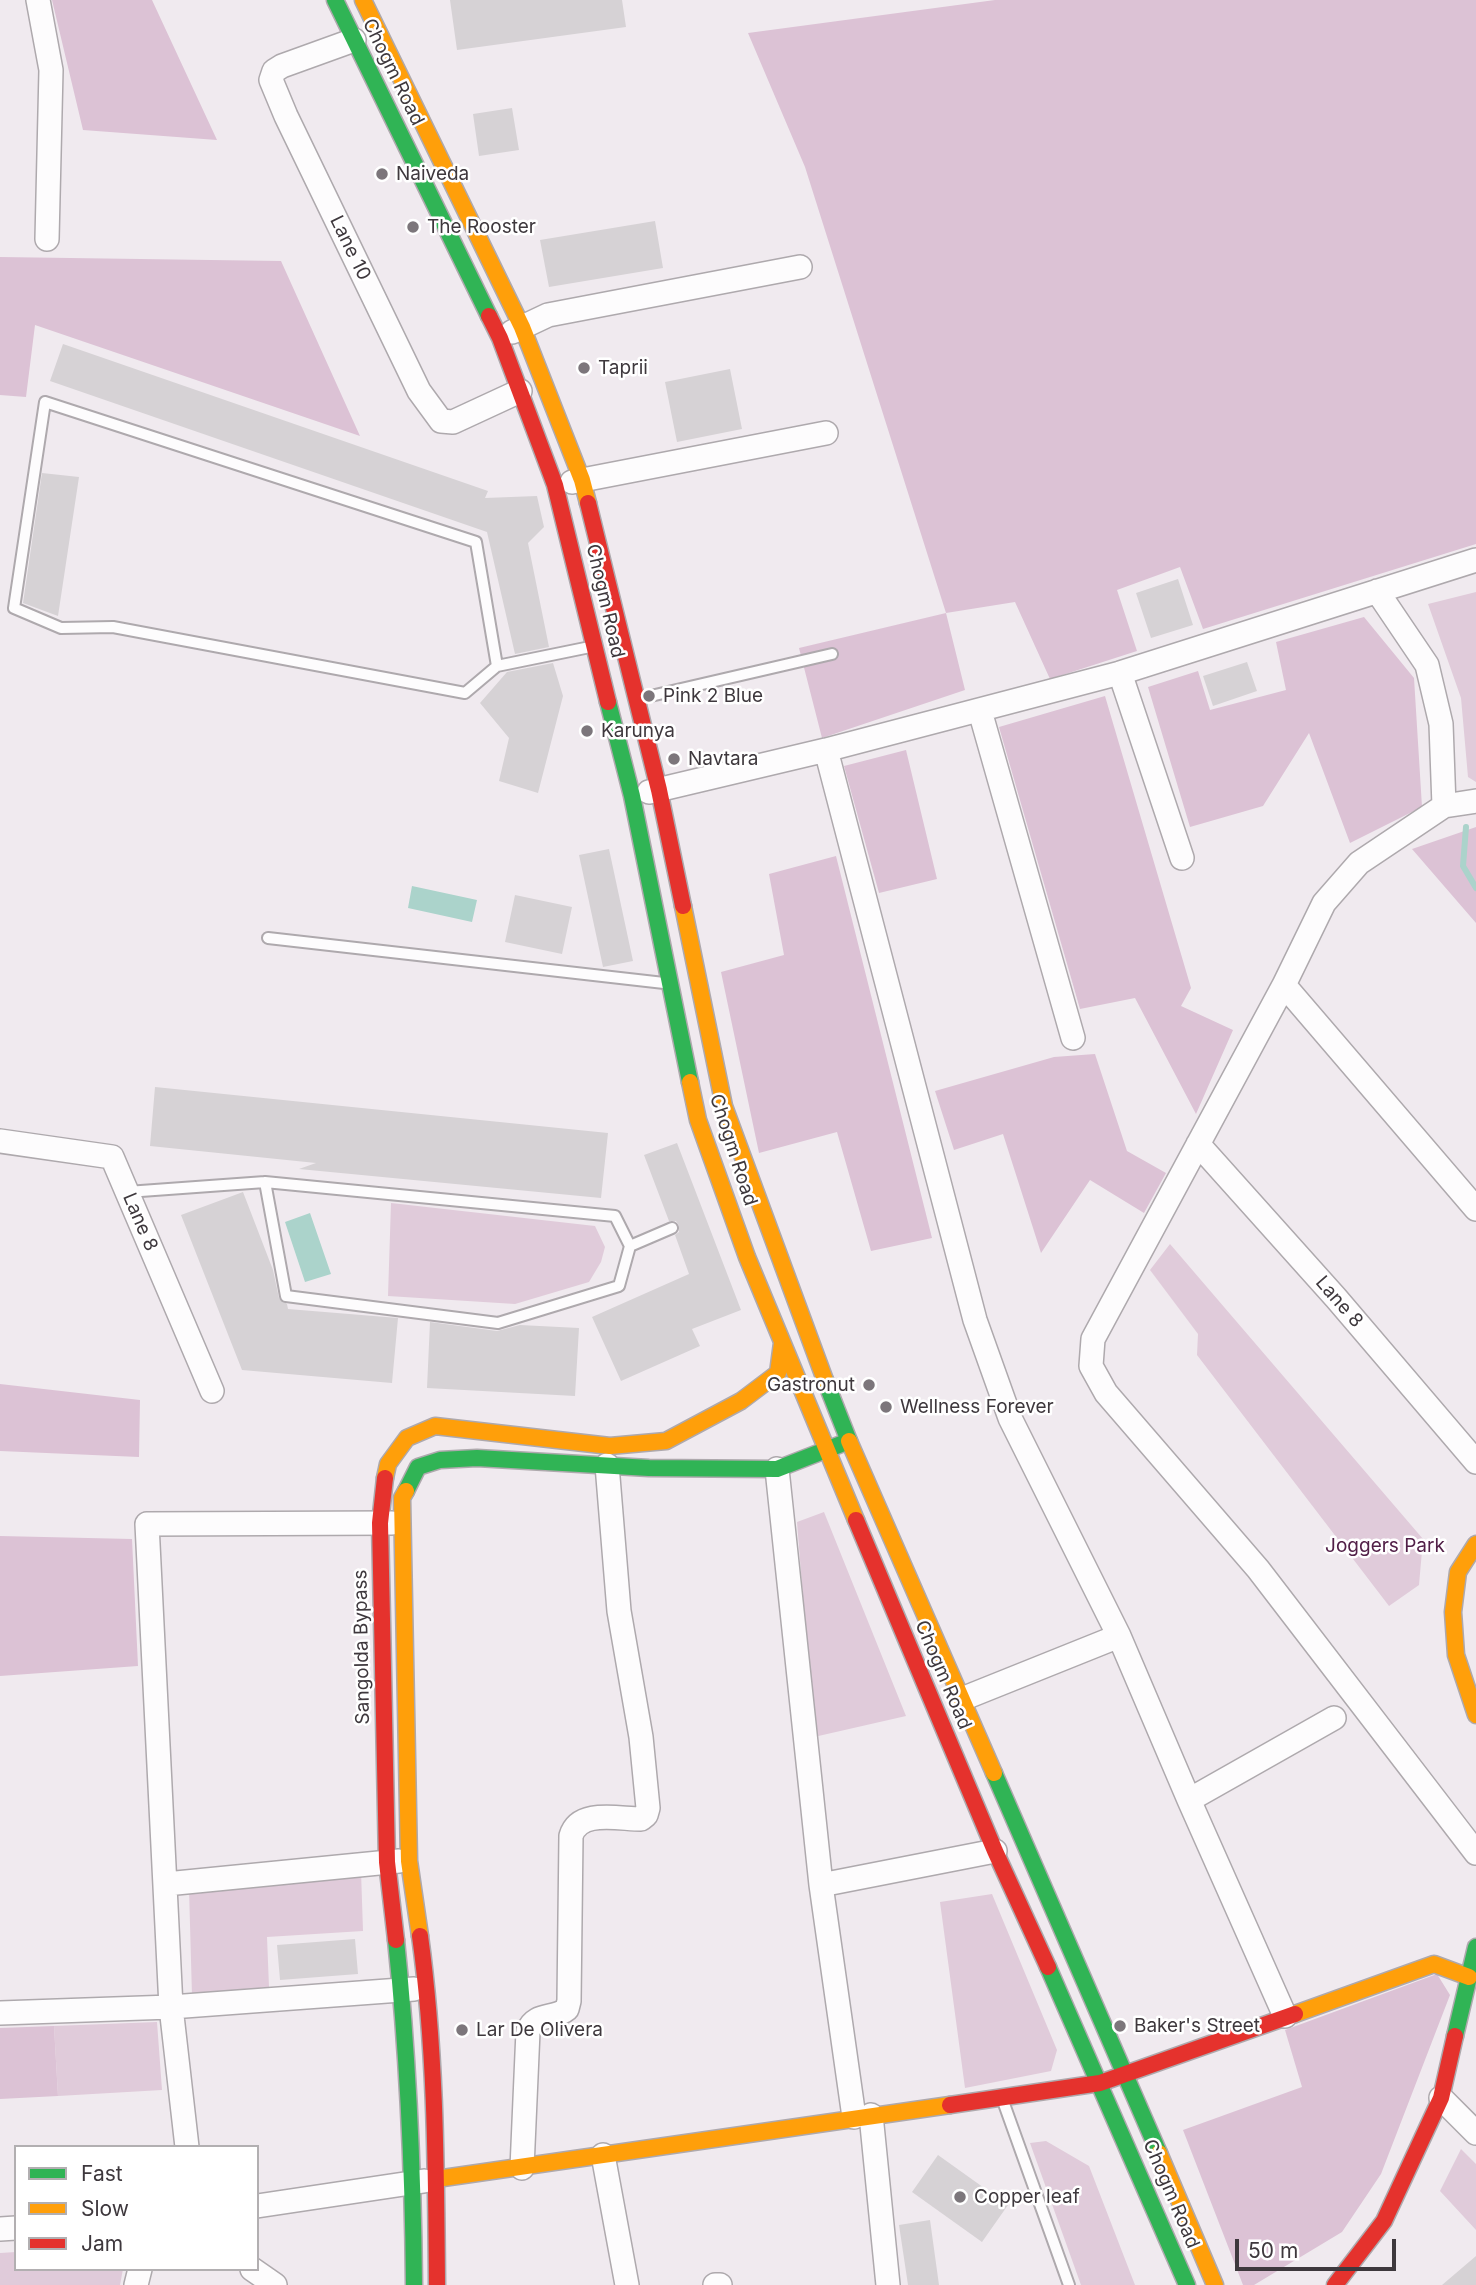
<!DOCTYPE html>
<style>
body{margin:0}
#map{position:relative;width:1476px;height:2285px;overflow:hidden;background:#f0eaef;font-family:Inter,sans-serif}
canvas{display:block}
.legend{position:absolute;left:14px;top:2145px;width:245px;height:126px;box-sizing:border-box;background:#fff;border:2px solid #b2afb1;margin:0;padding:9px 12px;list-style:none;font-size:21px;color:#3e383d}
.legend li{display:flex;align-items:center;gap:14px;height:35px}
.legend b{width:35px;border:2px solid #b2afb1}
.scale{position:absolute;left:1235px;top:2239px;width:161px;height:32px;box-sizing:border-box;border:4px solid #3e383d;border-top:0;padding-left:9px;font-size:21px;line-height:24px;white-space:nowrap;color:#3e383d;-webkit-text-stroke:5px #fff;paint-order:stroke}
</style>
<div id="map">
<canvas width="1476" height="2285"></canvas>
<ul class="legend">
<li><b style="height:9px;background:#30b455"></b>Fast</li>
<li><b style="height:9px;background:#ff9f0a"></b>Slow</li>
<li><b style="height:9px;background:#e5322d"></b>Jam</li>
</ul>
<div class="scale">50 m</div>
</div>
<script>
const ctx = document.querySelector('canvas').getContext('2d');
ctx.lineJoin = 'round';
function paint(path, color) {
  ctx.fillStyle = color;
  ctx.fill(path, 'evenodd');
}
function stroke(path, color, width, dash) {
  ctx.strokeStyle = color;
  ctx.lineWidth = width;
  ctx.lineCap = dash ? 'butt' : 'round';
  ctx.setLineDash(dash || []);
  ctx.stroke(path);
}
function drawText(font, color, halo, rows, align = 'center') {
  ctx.font = font + ' Inter,sans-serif';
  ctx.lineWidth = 5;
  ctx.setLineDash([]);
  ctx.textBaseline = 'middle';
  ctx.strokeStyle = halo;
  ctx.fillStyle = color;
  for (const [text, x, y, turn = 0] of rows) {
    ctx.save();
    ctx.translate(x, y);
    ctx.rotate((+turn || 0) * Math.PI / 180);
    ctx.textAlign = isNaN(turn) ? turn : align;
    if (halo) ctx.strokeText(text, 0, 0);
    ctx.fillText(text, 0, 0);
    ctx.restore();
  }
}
const green = new Path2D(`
 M1476,592V782L1468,777L1461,698L1428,604Z
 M391,1203L595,1226L605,1247L601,1262L589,1282L515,1304L388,1296Z
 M1170,1244L1423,1539L1419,1585L1389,1606L1197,1355L1198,1334L1150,1270Z
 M824,1512L906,1716L814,1737L797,1522Z
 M361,1871L363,1931L267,1937L269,1987L192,1996L189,1889Z
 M992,1894L1057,2050L1051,2071L965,2088L940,1902Z
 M157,2022L162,2090L58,2096L54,2026Z
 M1046,2141L1089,2166L1135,2285H1081L1030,2143Z
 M1461,2149L1476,2164V2230L1440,2191Z
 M16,2252V2269H123L120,2285H0V2253Z`);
const forest = new Path2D(`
 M52,0H152L217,140L83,130Z
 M995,0H1476V544L1203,629L1180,567L1117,590L1137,651L1050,679L1015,602L946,613L965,690L822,738L799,648L946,613L805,167L748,33Z
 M0,257L281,261L360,436L35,325L26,397L0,395Z
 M1364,617L1414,678L1422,807L1350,843L1309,733L1263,806L1190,827L1148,687L1198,671L1210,710L1286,690L1276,642Z
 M1105,696L1191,988L1181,1006L1233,1030L1196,1114L1135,998L1080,1009L999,727Z
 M906,750L937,879L879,893L844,766Z
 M1476,827V923L1412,849Z
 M836,856L932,1238L871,1251L837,1132L759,1153L721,972L784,955L769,874Z
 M1095,1054L1127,1151L1166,1173L1144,1213L1090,1180L1041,1253L1003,1134L954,1150L935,1091L1054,1057Z
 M0,1384L140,1400L139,1457L0,1451Z
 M0,1536L132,1539L138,1666L0,1676Z
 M1437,1974L1450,1995L1381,2174L1342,2232L1254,2285H1243L1183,2130L1302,2087L1285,2030Z
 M54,2026L58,2096L0,2099V2028Z`);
const water = new Path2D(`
 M412,886L477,900L472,922L408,908Z
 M310,1213L331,1274L305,1282L285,1222Z`);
const stream = new Path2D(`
 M1466,827L1463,866L1476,888`);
const building = new Path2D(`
 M450,0H622L626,27L457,50Z
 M512,108L519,150L479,156L473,114Z
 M655,221L663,268L549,287L540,240Z
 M63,344L488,491L485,498L537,496L544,527L528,543L549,647L515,654L487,532L50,381Z
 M730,369L742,429L677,442L665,382Z
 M42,473L79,477L58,616L23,603Z
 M1178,579L1193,625L1151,638L1136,593Z
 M1247,662L1257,691L1213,706L1203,676Z
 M553,663L563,696L538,793L499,781L509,738L480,703L507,672Z
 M609,849L633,961L603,967L579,855Z
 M515,895L572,907L562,954L505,942Z
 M155,1087L608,1133L601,1198L299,1169L316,1163L150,1146Z
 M677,1143L741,1310L692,1329L700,1346L621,1381L592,1317L689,1274L675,1235L679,1232V1226L676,1221H669L644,1155Z
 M243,1192L273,1270L279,1298L287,1304L288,1309L398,1318L392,1383L242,1370L181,1215Z
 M430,1322L497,1331L520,1325L579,1328L575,1396L427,1388Z
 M355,1939L358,1974L280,1980L277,1945Z
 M938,2155L1008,2205L982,2242L912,2192Z
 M930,2220L939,2285H908L899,2225Z
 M1476,2256V2285H1442Z`);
const lane = new Path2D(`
 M45,402L476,542L497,666L465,693L113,627L61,628L14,608Z
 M497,666L590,647
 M642,698L832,654
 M268,938L664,983
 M127,1192L265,1182L615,1216L630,1246L619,1286L498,1323L286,1296L265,1182
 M630,1246L672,1228
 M1003,2101L1069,2285`);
const street = new Path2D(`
 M38,0L51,70L47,239
 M354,40L282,66L274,71L271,80L286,116L419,391L441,421L453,422L520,391
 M512,332L548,315L800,267
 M572,482L826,433
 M1377,591L1427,665L1441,724L1444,806
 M1120,673L1182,858
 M980,711L1073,1038
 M826,750L975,1320L1010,1418L1119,1636L1189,1800L1285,2016
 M649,792L826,750L1120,673L1476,560
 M1476,801L1444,806L1359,863L1324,903L1284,985L1093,1339L1091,1366L1106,1393L1258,1569L1476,1853
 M1284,985L1476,1209
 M0,1141L112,1157L212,1391
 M1198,1144L1336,1298L1476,1462
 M777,1469L821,1885L995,1851
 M962,1699L1119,1636
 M1189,1800L1334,1718
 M166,1884L399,1861
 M821,1885L854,2117
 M0,2013L171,2007L414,1989
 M1441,2098L1476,2133
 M871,2115L888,2285
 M187,2147L171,2007L147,1524L392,1523
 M603,2155L627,2285
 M522,2168L528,2031C535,2012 554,2020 567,2009L569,2001L571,1836C579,1809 618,1819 641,1819L646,1815L648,1808L641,1737L619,1611L607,1465
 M257,2206L424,2181
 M0,2229L16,2228
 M252,2269L275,2285
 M136,2285L140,2269
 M715,2285H720`);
const fast = new Path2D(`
 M335,0L489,316
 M608,702L632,796L690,1082
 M406,1491L418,1467L440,1460L477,1458L649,1468L777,1469L849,1441L825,1380
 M994,1773L1159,2153
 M396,1940C408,2055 413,2170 414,2285
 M1048,1967L1187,2285
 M1455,2036L1476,1947`);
const slow = new Path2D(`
 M363,0L522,327L582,480L588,503
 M683,906L724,1106L825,1380
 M690,1082L698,1120L747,1257L856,1520
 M849,1441L994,1773
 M385,1478L388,1464L407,1438L435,1426L610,1446L666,1441L741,1401L778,1373L782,1343
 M406,1491L402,1498L409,1861L420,1936
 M1476,1544L1458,1572L1453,1612L1456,1655L1476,1715
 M1295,2014L1434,1964L1469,1977
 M1159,2153L1215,2285
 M436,2179L950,2105`);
const jam = new Path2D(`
 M489,316L500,338L555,485L608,702
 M588,503L659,790L683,906
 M385,1478L380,1523L387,1862L396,1940
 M856,1520L995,1851L1048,1967
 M420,1936C436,2051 436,2169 437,2285
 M950,2105L1100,2083L1295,2014
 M1335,2285L1384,2221L1441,2098L1455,2036`);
const markers = [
 [382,174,7,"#7c767b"],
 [413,227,7,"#7c767b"],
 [584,368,7,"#7c767b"],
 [649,696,7,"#7c767b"],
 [587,731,7,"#7c767b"],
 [674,759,7,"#7c767b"],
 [869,1385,7,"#7c767b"],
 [886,1407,7,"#7c767b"],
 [1120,2026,7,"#7c767b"],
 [462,2030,7,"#7c767b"],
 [960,2197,7,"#7c767b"]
];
const streetNames = [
 ["Chogm Road",393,72,64],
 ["Lane 10",350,248,64],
 ["Chogm Road",605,601,77],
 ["Chogm Road",733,1150,72],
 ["Lane 8",140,1222,67],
 ["Lane 8",1339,1302,49],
 ["Sangolda Bypass",362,1647,-91],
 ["Chogm Road",943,1675,67],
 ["Chogm Road",1171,2194,67]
];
const poiNames = [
 ["Naiveda",396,174],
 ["The Rooster",427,227],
 ["Taprii",598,368],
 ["Pink 2 Blue",663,696],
 ["Karunya",601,731],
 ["Navtara",688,759],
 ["Gastronut",855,1385,"right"],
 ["Wellness Forever",900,1407],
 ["Baker's Street",1134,2026],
 ["Lar De Olivera",476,2030],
 ["Copper leaf",974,2197]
];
const parkNames = [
 ["Joggers Park",1385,1546]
];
paint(green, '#e0cbda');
paint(forest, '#dcc2d5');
paint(water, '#abd3cb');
stroke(stream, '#abd3cb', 6);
paint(building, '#d6d2d5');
stroke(lane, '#aea9ad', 14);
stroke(street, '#aea9ad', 26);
stroke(fast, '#aea9ad', 19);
stroke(slow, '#aea9ad', 19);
stroke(jam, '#aea9ad', 19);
stroke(lane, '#fdfcfd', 10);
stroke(street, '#fdfcfd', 23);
stroke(fast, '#30b455', 16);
stroke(slow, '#ff9f0a', 16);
stroke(jam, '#e5322d', 16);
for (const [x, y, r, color] of markers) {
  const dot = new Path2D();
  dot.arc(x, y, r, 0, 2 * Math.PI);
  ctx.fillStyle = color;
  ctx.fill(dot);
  stroke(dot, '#fff', 2.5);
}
drawText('19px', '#3e383d', '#fff', streetNames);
drawText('19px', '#3e383d', '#fff', poiNames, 'left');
drawText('19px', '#522048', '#fff', parkNames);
</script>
